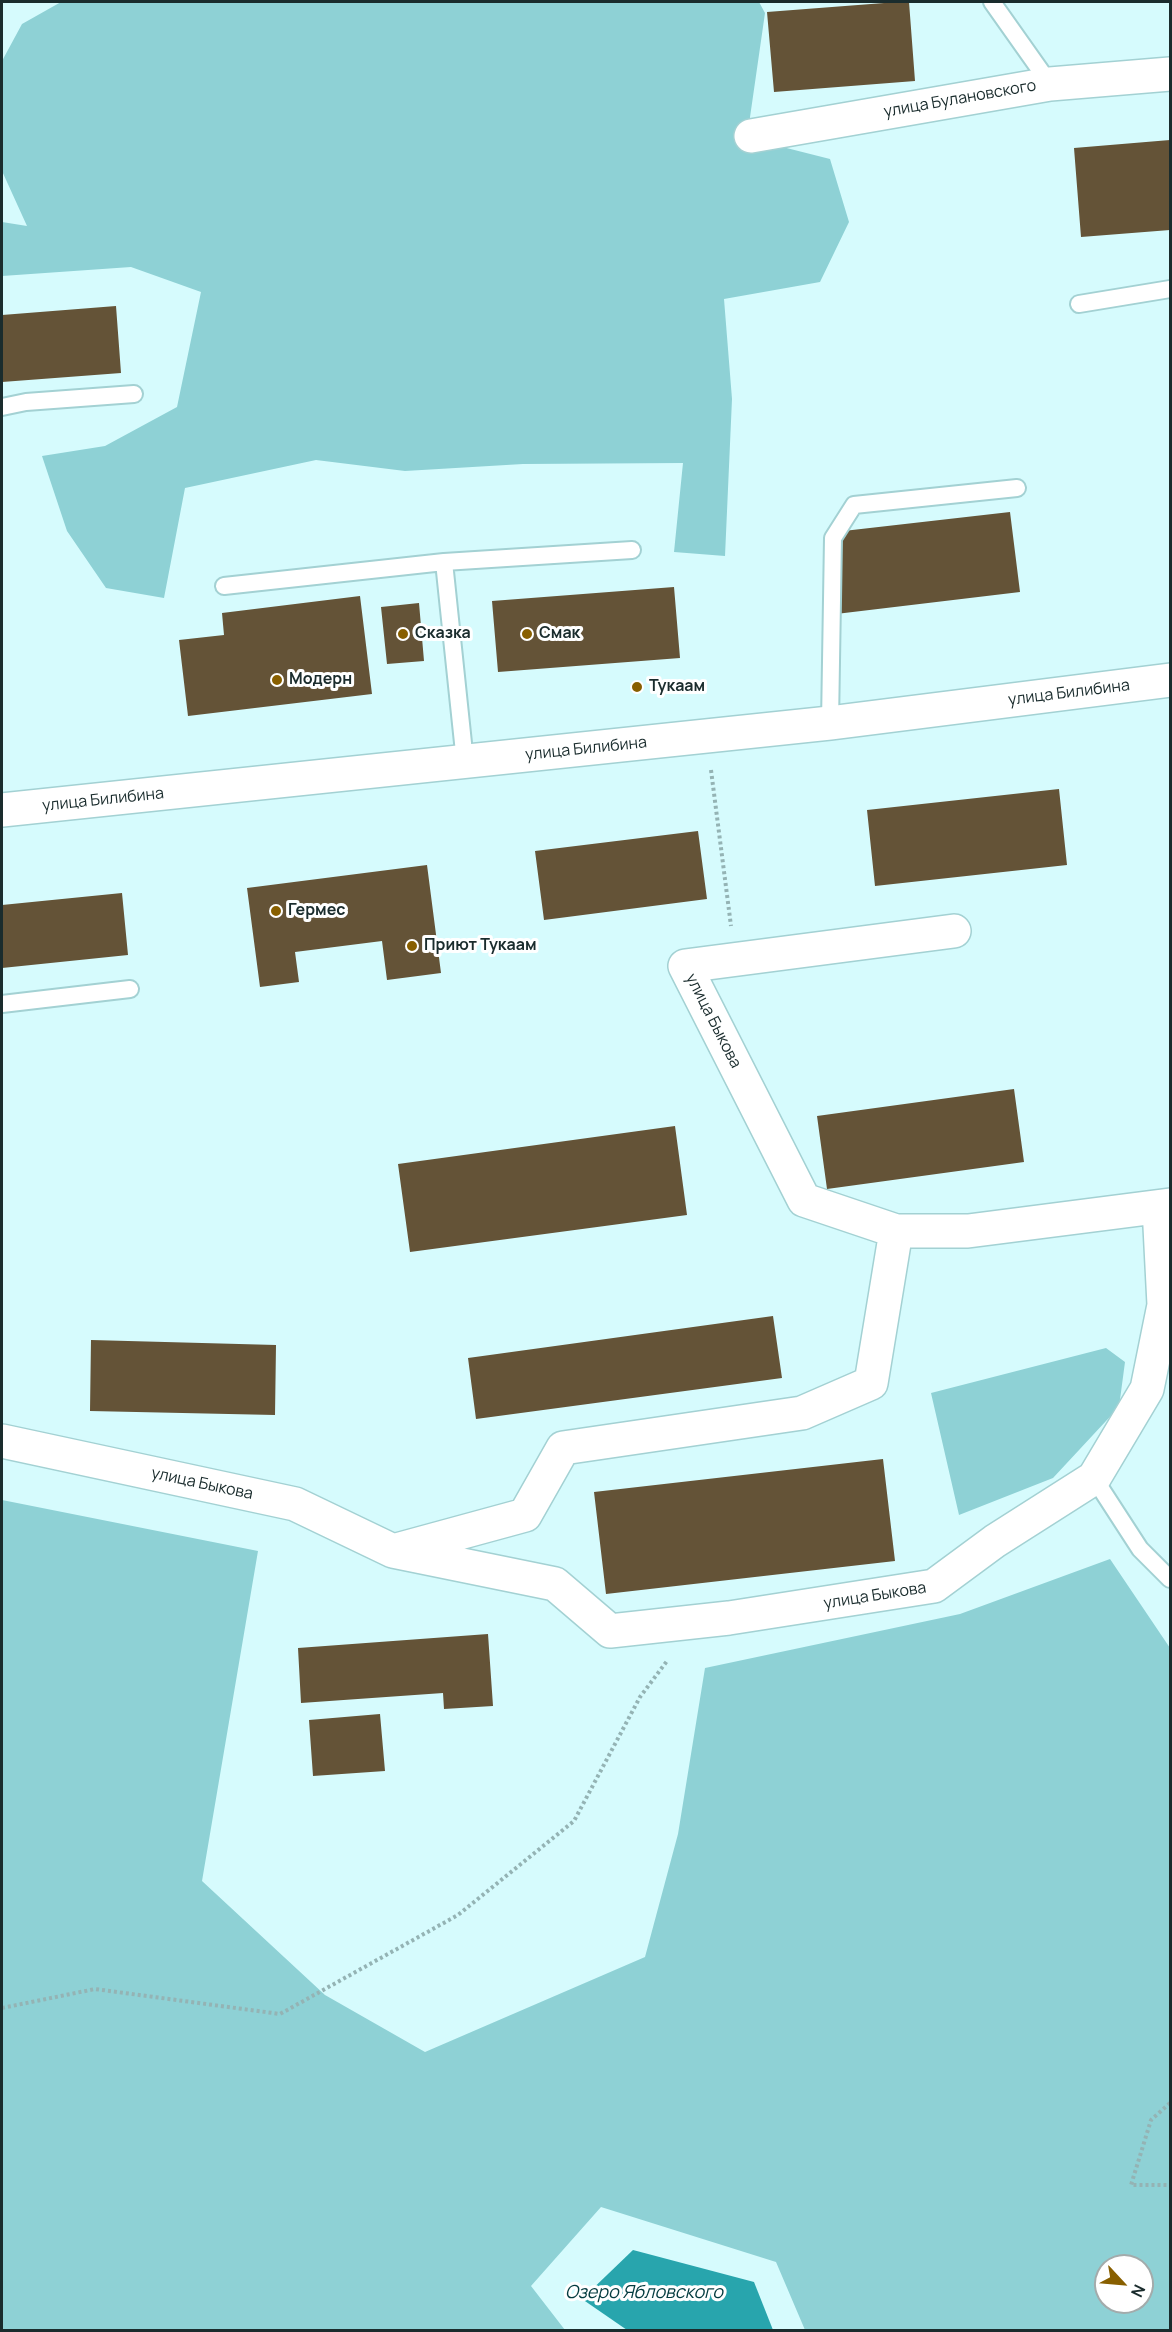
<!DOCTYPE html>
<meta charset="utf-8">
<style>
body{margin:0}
#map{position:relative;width:1172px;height:2332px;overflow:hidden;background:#d6fbfd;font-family:Manrope,sans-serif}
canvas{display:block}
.frame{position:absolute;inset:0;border:3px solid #1a2c2d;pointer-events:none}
.north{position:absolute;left:1094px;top:2254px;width:60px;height:60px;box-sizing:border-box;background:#fff;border:2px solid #a3abab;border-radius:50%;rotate:116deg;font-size:16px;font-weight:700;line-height:24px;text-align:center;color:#1a2c2d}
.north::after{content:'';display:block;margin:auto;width:21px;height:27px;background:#885f00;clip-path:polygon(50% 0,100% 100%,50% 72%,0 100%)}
</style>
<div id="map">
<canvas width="1172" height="2332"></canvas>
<div class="frame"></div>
<div class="north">N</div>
</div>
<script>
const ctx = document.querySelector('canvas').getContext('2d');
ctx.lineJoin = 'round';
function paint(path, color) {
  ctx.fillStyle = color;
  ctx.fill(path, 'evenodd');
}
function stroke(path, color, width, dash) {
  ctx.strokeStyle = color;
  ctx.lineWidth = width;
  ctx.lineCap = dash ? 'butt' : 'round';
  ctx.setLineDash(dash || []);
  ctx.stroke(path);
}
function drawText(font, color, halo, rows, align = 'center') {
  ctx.font = font + ' Manrope,sans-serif';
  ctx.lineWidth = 6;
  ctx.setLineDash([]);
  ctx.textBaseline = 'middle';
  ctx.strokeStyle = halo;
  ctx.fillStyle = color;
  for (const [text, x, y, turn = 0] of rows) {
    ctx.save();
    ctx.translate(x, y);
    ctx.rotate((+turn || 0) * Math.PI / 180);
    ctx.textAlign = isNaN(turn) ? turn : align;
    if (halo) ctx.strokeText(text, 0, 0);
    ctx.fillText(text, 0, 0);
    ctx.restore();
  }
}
const green = new Path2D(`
 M61,2H759L765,13L747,138L830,159L849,222L820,282L724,299L732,399L725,556L674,552L683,463L523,464L405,471L316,460L185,488L164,598L106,588L67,531L42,456L105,446L177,407L201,292L131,267L2,276V222L27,226L2,171V61L22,24Z
 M1106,1348L1125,1362L1119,1407L1053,1478L959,1515L931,1393Z
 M2,1500L258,1551L202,1881L325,1995L425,2052L645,1957L678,1834L705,1668L960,1614L1110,1559L1170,1648V2330H805L776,2262L601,2207L531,2286L565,2330H2ZM1106,2266H1142V2302H1106Z`);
const water = new Path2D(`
 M633,2250L754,2282L773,2330H627L582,2299Z`);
const building = new Path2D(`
 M897,2H909L915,81L774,92L767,12Z
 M1170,140V230L1081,237L1074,148Z
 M116,306L121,373L2,382V315Z
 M1010,512L1020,592L836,614L826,533Z
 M674,587L680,658L498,672L492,601Z
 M360,596L372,694L188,716L179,640L224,635L222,613Z
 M419,603L424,661L387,664L381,607Z
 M1059,789L1067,865L875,886L867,810Z
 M698,831L707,899L544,920L535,851Z
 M427,865L441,973L387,980L382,941L295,952L299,982L260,987L247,888Z
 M122,893L128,955L2,968V905Z
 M1014,1089L1024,1162L827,1189L817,1116Z
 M675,1126L687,1215L410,1252L398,1164Z
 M773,1316L782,1378L476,1419L468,1358Z
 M91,1340L276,1345L275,1415L90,1411Z
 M883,1459L895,1561L606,1594L594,1492Z
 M488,1634L493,1706L444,1709L443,1693L301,1703L298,1648Z
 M380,1714L385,1771L313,1776L309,1720Z`);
const path = new Path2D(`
 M711,770L731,926
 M2,2008L95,1989L280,2014L458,1915L574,1821L640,1697L667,1661
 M1170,2103L1151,2120L1131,2185H1170`);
const lane = new Path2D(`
 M992,2L1050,84
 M1079,304L1170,289
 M2,407L26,402L134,394
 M224,586L444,562
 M830,723L833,538L854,505L1017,488
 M465,762L444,562L632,550
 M2,1004L130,989
 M1094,1478L1140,1549L1170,1579`);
const street = new Path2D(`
 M751,136L1050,84L1170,74
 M954,931L685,966L804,1200L896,1231H968L1170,1205
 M896,1231L871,1383L802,1413L563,1448L525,1515L393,1551L555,1584L610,1631L729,1618L934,1586L995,1541L1094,1478L1147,1389L1164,1305L1159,1207
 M2,1441L295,1504L393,1551`);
const secondary = new Path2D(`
 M2,810L830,723L1170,680`);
const markers = [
 [403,634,6,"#885f00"],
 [527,634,6,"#885f00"],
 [277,680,6,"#885f00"],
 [637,687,6,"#885f00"],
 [276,911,6,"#885f00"],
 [412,946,6,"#885f00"]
];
const streetNames = [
 ["улица Булановского",960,99,-10],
 ["улица Билибина",1069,693,-7],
 ["улица Билибина",586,749,-6],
 ["улица Билибина",103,800,-6],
 ["улица Быкова",713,1021,63],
 ["улица Быкова",202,1484,12],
 ["улица Быкова",875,1596,-9]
];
const poiNames = [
 ["Сказка",415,634],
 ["Смак",539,634],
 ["Модерн",289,680],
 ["Тукаам",649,687],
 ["Гермес",288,911],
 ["Приют Тукаам",424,946]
];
const waterNames = [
 ["Озеро Ябловского",644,2293]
];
paint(green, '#8ed1d5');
paint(water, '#28a5ad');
paint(building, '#645337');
stroke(lane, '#a3d1d3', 20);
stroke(street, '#a3d1d3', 36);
stroke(secondary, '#a3d1d3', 36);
stroke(path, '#94b3b4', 4, [3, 3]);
stroke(lane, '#fff', 16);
stroke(street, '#fff', 33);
stroke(secondary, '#fff', 33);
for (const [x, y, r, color] of markers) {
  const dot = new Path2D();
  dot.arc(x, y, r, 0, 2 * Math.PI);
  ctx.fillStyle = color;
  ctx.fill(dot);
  stroke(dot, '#fff', 2);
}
drawText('16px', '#1a2c2d', '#fff', streetNames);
drawText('bold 16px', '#1a2c2d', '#fff', poiNames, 'left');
drawText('italic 18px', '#033b3f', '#fff', waterNames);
</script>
